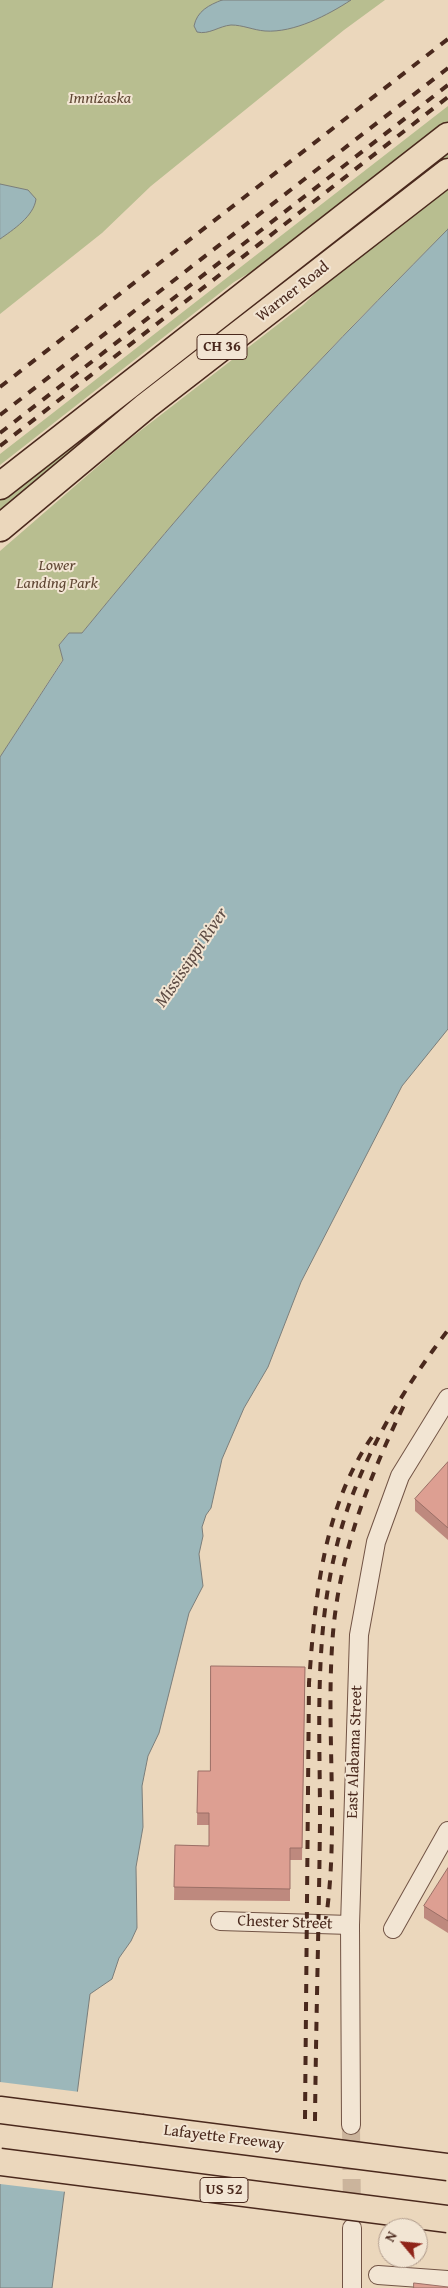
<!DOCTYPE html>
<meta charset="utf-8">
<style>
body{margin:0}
#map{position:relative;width:448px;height:2288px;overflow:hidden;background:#ebd7bc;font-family:"Gentium Book Plus",serif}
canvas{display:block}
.north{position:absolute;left:378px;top:2218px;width:50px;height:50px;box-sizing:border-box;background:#f2e5d3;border:1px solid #af9a8a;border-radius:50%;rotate:298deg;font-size:14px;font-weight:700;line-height:20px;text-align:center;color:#4a291d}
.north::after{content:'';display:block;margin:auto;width:18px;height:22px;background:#8f2418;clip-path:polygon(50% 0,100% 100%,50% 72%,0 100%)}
</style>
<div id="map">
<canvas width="448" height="2288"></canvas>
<div class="north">N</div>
</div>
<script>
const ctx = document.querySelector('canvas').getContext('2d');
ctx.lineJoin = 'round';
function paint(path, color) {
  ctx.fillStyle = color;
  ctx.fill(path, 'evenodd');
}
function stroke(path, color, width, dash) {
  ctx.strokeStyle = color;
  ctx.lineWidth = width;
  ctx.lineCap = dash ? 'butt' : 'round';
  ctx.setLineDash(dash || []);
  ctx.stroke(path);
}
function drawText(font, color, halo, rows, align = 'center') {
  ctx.font = font + ' "Gentium Book Plus",serif';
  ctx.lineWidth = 4;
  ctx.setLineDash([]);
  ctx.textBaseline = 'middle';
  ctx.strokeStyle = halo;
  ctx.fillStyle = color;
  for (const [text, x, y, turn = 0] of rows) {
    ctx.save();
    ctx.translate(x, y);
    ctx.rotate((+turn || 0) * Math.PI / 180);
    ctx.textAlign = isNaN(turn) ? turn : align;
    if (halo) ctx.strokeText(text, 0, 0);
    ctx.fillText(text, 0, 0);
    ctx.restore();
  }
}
const green = new Path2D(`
 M0,0H385L344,30L151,186L102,233L0,314Z
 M448,106V122L271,260L234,282L0,465V454Z
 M448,150V157L265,299L0,514V500Z
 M448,186V229C401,277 353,324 308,373C229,456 155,544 82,633H69L59,645L63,659L0,757V551L127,441L303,305L334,275Z`);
const water = new Path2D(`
 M222,0H351C328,15 294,33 265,31C253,30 243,25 231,25C219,26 209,35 197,32L194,26C197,11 209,5 222,0Z
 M0,184L28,190L36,199C34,216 13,230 0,239Z
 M448,229V1029L402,1086L301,1282L268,1367L244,1408L222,1459L211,1508L206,1515L202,1527L203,1536L199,1554L203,1586L189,1613L159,1733L148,1756L142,1786L143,1827L136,1867L137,1928L131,1941L119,1958L112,1979L90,1994L52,2288H0V757L63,660L59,645L69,633H82C155,544 229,456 308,373C354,324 401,277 448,229Z`);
const pier = new Path2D(`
 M0,2082L80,2092L67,2192L0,2184Z`);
const minorTunnel = new Path2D(`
 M351,2125L352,2217`);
const minor = new Path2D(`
 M220,1921L350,1925
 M393,1929L448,1831
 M351,2125L350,1925L359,1635L376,1542L400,1476L448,1398
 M352,2228V2288
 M378,2275L448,2280`);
const highway = new Path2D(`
 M0,486L448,136
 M0,528L146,406L448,172
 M0,2110L141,2128`);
const rail = new Path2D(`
 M0,387L448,39
 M0,415L448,68
 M0,433L448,85
 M0,446L448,97
 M325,1925C340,1831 325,1728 333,1633C340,1551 369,1478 404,1405
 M305,2119L309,1683C315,1597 323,1506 374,1434
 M315,2121C316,2020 319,1920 320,1820C320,1730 314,1637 336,1549C355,1468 398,1396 448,1330`);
const highwayBridge = new Path2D(`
 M141,2128L448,2167
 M0,2162L448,2219`);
const wall = new Path2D(`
 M448,1462V1540L415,1511V1499Z
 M305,1667L302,1860H290V1901L174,1900L175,1845L209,1846V1825H197L198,1771H210Z
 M448,1868V1933L424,1918V1906Z`);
const building = new Path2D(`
 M448,1462V1528L415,1499Z
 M211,1666L305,1667L302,1848H290V1889L174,1887L175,1845L209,1846V1813H197L198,1771H210Z
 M448,1868V1921L424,1906Z
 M414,2283L448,2287V2288H414Z`);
const shields = [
 [222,347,50],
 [224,2190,48]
];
const shieldNames = [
 ["CH 36",222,347],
 ["US 52",224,2190]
];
const parkNames = [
 ["Imniżaska",100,99],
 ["Lower",57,566],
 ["Landing Park",57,584]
];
const streetNames = [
 ["Warner Road",293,292,-38],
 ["East Alabama Street",355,1752,-88],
 ["Chester Street",285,1923,2],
 ["Lafayette Freeway",224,2138,7]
];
const waterNames = [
 ["Mississippi River",192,958,-56]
];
paint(green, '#b8be90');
paint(water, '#9cb7ba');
stroke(water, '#7b7e7b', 1);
paint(pier, '#ebd7bc');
stroke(minorTunnel, '#cbb49c', 18, [18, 9]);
stroke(minor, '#725445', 20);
stroke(highway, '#4a291d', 29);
stroke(minor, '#f2e5d3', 18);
stroke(highway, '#ebd7bc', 26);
stroke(rail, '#4a291d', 4, [9, 9]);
stroke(highwayBridge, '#4a291d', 29, []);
stroke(highwayBridge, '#ebd7bc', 26);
paint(wall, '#be897e');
paint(building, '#dd9f92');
stroke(building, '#9b6f66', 1);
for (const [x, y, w] of shields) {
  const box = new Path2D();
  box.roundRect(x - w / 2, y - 12.5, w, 25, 4);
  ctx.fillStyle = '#f2e5d3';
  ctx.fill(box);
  stroke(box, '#4a291d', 1);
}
drawText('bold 15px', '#4a291d', null, shieldNames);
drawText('italic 16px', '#604734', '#f2e5d3', parkNames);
drawText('16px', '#4a291d', '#f2e5d3', streetNames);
drawText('italic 18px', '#5e4c44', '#f2e5d3', waterNames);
</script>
